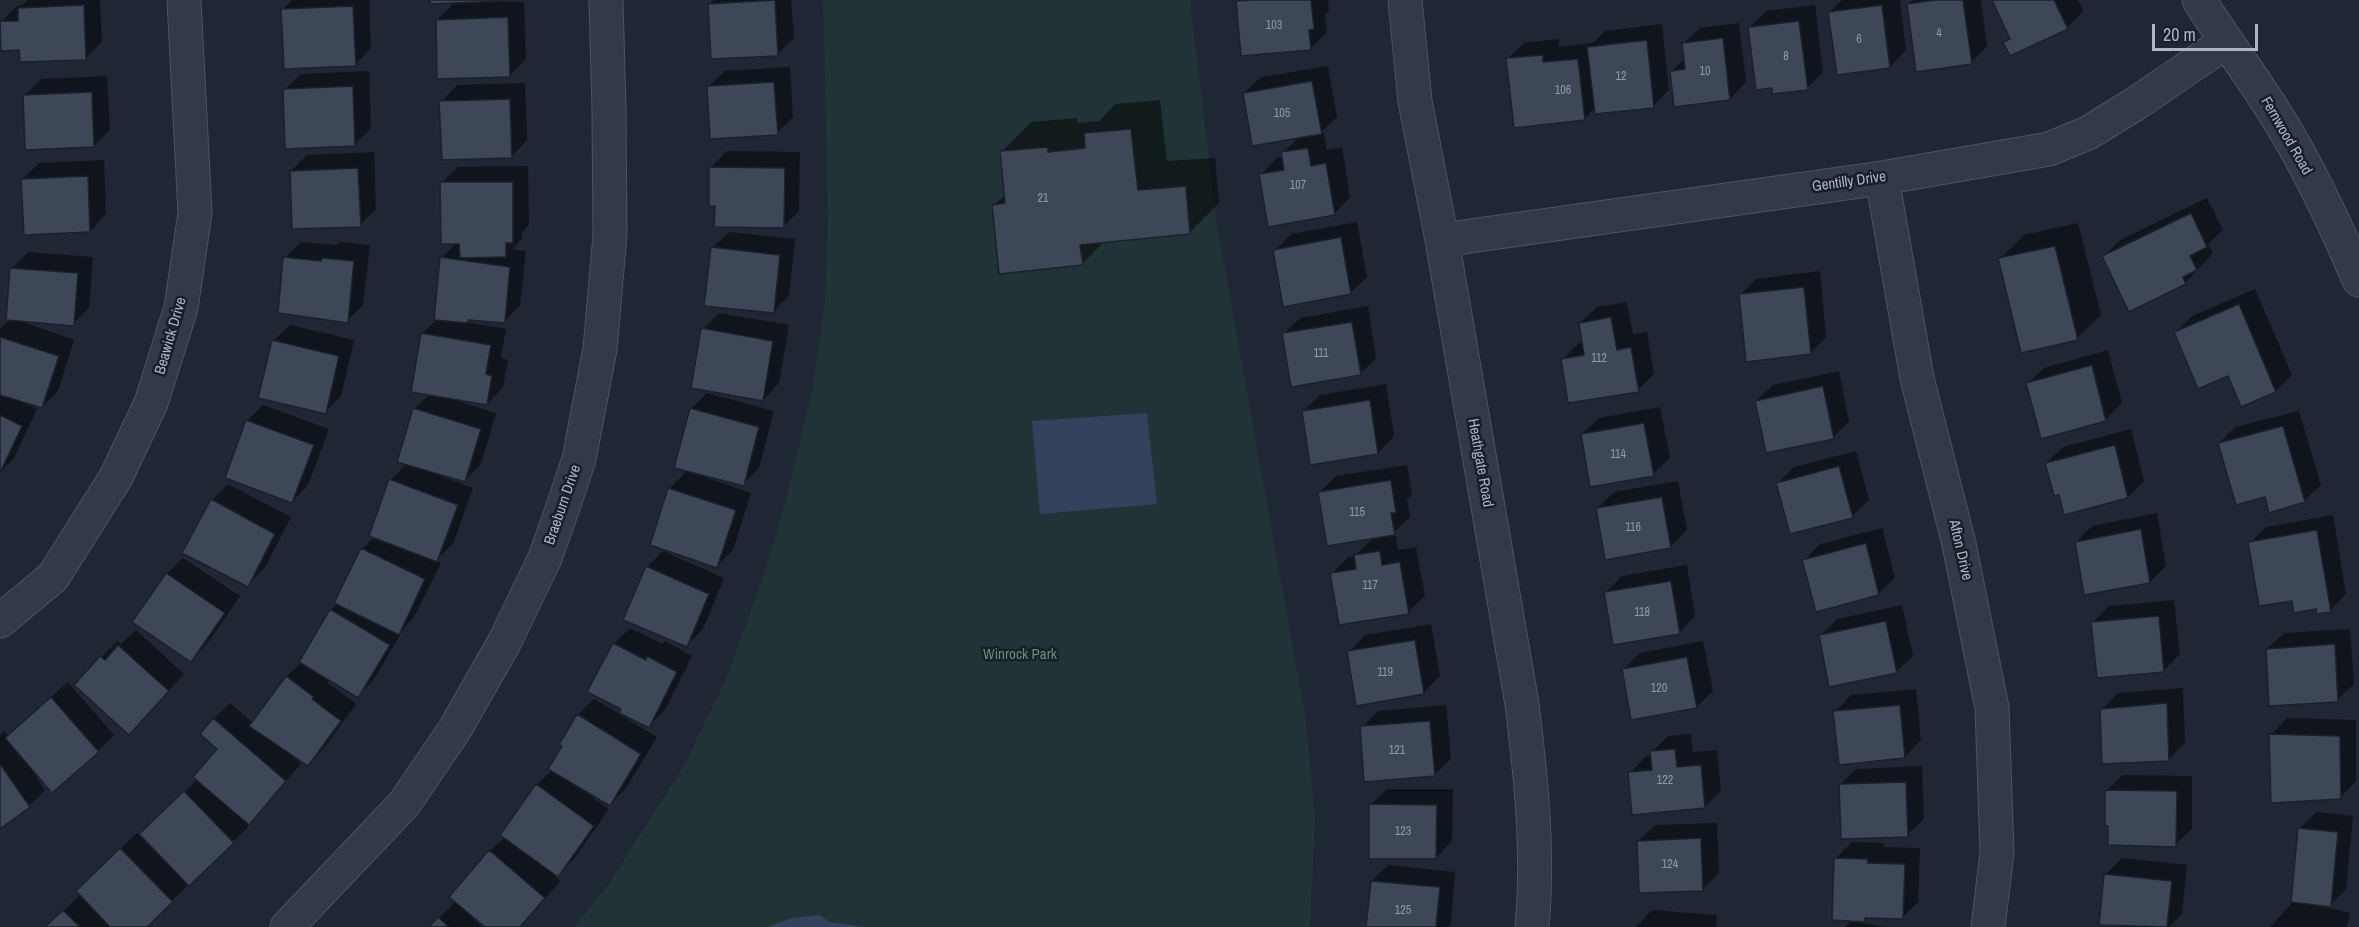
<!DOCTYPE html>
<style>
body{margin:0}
#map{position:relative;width:2359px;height:927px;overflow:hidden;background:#1f2735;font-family:"Archivo Narrow",sans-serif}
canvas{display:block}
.scale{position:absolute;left:2152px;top:24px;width:106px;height:27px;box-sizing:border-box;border:3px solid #adb4c3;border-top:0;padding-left:8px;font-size:18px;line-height:21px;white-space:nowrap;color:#adb4c3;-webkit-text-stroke:4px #181f2a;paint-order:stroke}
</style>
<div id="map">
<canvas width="2359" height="927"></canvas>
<div class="scale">20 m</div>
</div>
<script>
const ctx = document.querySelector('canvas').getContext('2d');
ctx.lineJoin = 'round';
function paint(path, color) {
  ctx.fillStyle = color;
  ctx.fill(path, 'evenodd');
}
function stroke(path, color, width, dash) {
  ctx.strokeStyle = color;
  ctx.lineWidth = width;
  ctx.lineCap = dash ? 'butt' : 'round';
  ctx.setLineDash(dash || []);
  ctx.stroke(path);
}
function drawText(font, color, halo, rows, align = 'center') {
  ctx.font = font + ' "Archivo Narrow",sans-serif';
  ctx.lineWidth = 5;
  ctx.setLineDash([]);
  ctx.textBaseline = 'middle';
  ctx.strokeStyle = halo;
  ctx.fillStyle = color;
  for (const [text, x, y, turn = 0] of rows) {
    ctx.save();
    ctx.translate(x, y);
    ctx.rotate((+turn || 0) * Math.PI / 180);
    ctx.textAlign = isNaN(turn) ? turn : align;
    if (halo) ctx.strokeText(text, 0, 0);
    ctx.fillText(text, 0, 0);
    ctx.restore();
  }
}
const green = new Path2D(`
 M823,0H1190L1216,219L1306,721L1315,818L1310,927H574L608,885L683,767L727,677L760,586L784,508L813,387L825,300L828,220Z`);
const water = new Path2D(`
 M1147,413L1157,504L1040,514L1032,421Z
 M819,915L830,922L864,927H768L792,918Z`);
const shadow = new Path2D(`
 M28,0H100L102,42L86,58L21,48L1,22L17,6L22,5Z
 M292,0H369L371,48L355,65L282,10Z
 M431,0L524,2L526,59L509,76L437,20L456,1Z
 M714,0H791L794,38L777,55L710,4Z
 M1239,0H1328L1329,11L1325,15L1327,32L1311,48L1237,2Z
 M1842,0H1900L1906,50L1890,67L1830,12Z
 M1913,0H1981L1987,46L1971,63L1908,4Z
 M1994,0H2078L2083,11L2067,28L2005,42L2011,37Z
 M1815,5L1823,72L1807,88L1773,87L1750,27L1766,11Z
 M1739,23L1746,82L1730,99L1672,71L1685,58L1683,44L1700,28Z
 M1662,24L1669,90L1653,106L1596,107L1584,119L1507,59L1524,43L1559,39V47L1593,43L1605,31Z
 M1328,66L1337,117L1323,130L1327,150L1342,147L1350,197L1334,214L1261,175L1277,158L1284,157L1283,153L1299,137L1244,93L1261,77Z
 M790,67L793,117L777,133L708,87L725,71Z
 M369,71L371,128L355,144L284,90L301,74Z
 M107,76L110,130L94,146L25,95L41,79Z
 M525,83L527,140L511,157L441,102L457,85Z
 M1160,100L1167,161L1215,158L1219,203L1189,233L1105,241L1082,264L994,205L1006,194L1001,152L1031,122L1077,118V123L1099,121L1115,104Z
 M727,151L800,152L799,211L783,227L717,204L711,167Z
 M374,152L376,209L360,225L291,171L307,155Z
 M104,160L106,214L90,231L23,179L39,163Z
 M528,166L529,225L522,232V239L512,249L526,251L520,305L504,322L471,318L467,322L506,329L501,358L508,360L503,387L487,404L455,398V400L496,413L481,464L464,481L438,473V475L473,488L453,544L436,560L441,563L414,617L404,628L374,679L358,696L330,679L327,682L356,704L324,748L308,764L294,755L292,756L301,764L247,824L249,826L145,927H47L81,894L94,875L137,833L140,835L198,779L219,749L214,719L230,703L253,723L287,676L302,662L331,610L338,603L362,549L374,537L391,480L407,463L414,409L430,394L423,333L437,319L442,258L457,242L441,183L458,167Z
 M2207,198L2223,230L2208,244L2213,253L2185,283L2104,256L2120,240Z
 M1357,222L1367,277L1350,293L1275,251L1291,234Z
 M2078,223L2101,315L2077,338L2000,259L2024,235Z
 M729,232L795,239L789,296L773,312L712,248Z
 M301,242L336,245L340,242L370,245L363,305L347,321L285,258Z
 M28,252L93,257L89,308L73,324L18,320L74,340L58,391L42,407L25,401L24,403L37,409L14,458L0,472V329L10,319L12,268Z
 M1820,271L1826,337L1810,353L1740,295L1756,279Z
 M2255,289L2292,375L2275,391L2176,332L2192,316Z
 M1627,302L1633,334L1647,332L1654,374L1638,390L1563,359L1579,343L1583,342L1580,323L1597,307Z
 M1368,306L1376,358L1360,374L1284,334L1300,318Z
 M719,313L789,325L779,383L763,400L703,329Z
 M290,325L354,340L341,396L325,412L273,341Z
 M2108,350L2122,403L2106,419L2042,437L2027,384L2044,368Z
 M1839,371L1849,421L1833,438L1756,401L1773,385Z
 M1386,384L1394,436L1378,453L1303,411L1320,395Z
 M707,393L774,411L759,468L743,484L691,409Z
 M263,405L329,429L308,485L292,502L247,421Z
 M1660,407L1670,458L1653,474L1582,434L1599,418Z
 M2299,411L2321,485L2304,501L2266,495L2219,443L2235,427Z
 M2131,429L2144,481L2128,497L2061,493L2046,463L2063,447Z
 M1856,451L1869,500L1852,516L1778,483L1794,467Z
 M1407,465L1412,495L1407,499L1410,517L1390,536H1396L1398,550L1416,547L1425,596L1408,612L1332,574L1348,557L1355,556L1375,536L1320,492L1336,476Z
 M687,471L751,493L733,550L716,566L652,544L670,488Z
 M1678,481L1687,530L1670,547L1597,509L1614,492Z
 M228,484L291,517L264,569L247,585L212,500Z
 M2157,513L2166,566L2150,582L2076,542L2092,526Z
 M2333,515L2346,594L2330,611L2293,599L2250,543L2266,527Z
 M1882,528L1895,578L1878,594L1804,561L1820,544Z
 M663,551L724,578L703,629L686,646L647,567Z
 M183,558L240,596L207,644L191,660L167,574Z
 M1687,565L1695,616L1679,633L1606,592L1622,576Z
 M2174,600L2180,654L2164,670L2092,623L2109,606Z
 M1902,605L1913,656L1896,672L1821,635L1837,619Z
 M1431,624L1440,676L1423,693L1349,652L1365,635Z
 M630,628L662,644L665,641L692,656L665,710L648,726L623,714L622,716L657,737L626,788L609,805L595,796L593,798L609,809L574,859L556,877L560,881L521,927H487L475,916L473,918L482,927H431L456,901L490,851L505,837L502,834L537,785L552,770L564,745L561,743L578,715L594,699L620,714L623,709L614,644Z
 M2350,629L2354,684L2337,700L2267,649L2284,633Z
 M136,630L184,674L145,717L76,684L117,641L121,644Z
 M1703,641L1713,691L1696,707L1624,669L1640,653Z
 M68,682L114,735L98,751L31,769L45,790L29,806L0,827V735L5,731L8,736Z
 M2183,688L2185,743L2169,759L2101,710L2118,693Z
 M1916,689L1921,740L1905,757L1835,712L1851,695Z
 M1446,705L1451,759L1434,775L1362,727L1378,711Z
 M2287,718L2356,720V781L2340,798L2271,735Z
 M1691,734L1693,752L1717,750L1721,791L1704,807L1630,773L1646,756H1652V752L1668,736Z
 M1922,766L1924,819L1907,835L1840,785L1856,769Z
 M2123,775L2192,776V829L2175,845L2106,791Z
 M1387,789H1453L1452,841L1436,858L1370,805Z
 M2316,812L2353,816L2346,889L2330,905L2318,904V906L2350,913L2347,927H2270L2294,901L2300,828Z
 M1717,823L1719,873L1703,889L1638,841L1655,825Z
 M1852,842L1883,843L1884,847L1920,848L1918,902L1902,918L1868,917L1864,920H1855L1854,922L1886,927H1845L1852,920L1836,858Z
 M2122,858L2187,865L2182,914L2169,927H2134L2101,923L2106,874Z
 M1388,865L1455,872L1451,924L1448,927H1368L1372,881Z
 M1652,910L1717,915L1716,927H1636Z`);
const building = new Path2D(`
 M430,0H505V1L430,4Z
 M775,0L778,56L711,59L708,4Z
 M1252,0H1311L1314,29L1309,30L1311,50L1241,56L1236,1Z
 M1935,0H1963L1972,64L1916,72L1907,4Z
 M1992,0H2054L2068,29L2010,56L2003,42L2010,39Z
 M84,5L86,60L20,62L19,50L1,51L0,21H18V8Z
 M1882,5L1890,68L1837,75L1828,12Z
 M353,6L356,66L284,69L281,9Z
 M508,17L510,77L437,79L436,20Z
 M1799,21L1808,90L1772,94V88L1756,90L1748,27Z
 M1723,38L1730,100L1674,107L1670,71L1685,69L1682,43Z
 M1647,40L1654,108L1595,114L1587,47Z
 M1543,55V62L1578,59L1585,120L1514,128L1506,58Z
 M1312,81L1322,134L1252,146L1243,93Z
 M774,82L778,135L710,139L707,86Z
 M353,86L355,146L285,149L283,89Z
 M92,92L94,147L25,150L23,95Z
 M510,99L512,158L442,160L439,101Z
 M1131,129L1138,190L1186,186L1190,234L1080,245L1083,265L999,274L992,205L1005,203L1000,151L1048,147V152L1085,148L1084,133Z
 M1308,148L1311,166L1326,163L1335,215L1268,227L1259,174L1284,170L1281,152Z
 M709,167L785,168L784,228L714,227L715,206H709Z
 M358,168L361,227L292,229L290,171Z
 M88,176L90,232L24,235L21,179Z
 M440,182H513V243H506V257L460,258L459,244H441Z
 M2191,213L2207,247L2190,256L2197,270L2183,277L2186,284L2129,312L2102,256Z
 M1341,237L1351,294L1283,307L1273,250Z
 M2055,246L2078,340L2021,353L1998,258Z
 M711,247L780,255L774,313L704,306Z
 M283,257L321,261L322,258L354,261L348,323L278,313Z
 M440,257L510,267L505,323L468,320V323L434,320Z
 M10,268L78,273L74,326L6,320Z
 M1804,287L1811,354L1746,362L1739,294Z
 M2239,304L2276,392L2241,407L2228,376L2198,389L2174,332Z
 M1611,317L1617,350L1631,347L1639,392L1568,403L1561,359L1584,355L1579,323Z
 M1352,322L1361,375L1291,387L1282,333Z
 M701,328L773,341L763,401L691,388Z
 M421,333L491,345L486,374L492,376L487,405L411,392Z
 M0,337L59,356L42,408L0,395Z
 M272,340L339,356L326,414L258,398Z
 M2092,365L2106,421L2041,439L2026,383Z
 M1823,386L1834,439L1766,453L1755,401Z
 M1370,400L1378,454L1310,465L1302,411Z
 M413,408L481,429L465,482L397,462Z
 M690,408L759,427L744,486L674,468Z
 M0,415L22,426L0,473Z
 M246,420L314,445L292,503L225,478Z
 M1644,423L1654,476L1590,487L1581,434Z
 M2283,426L2305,502L2269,513L2265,497L2236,505L2218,443Z
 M2115,445L2128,498L2064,515L2059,495L2054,496L2045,463Z
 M1839,466L1853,518L1790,534L1776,483Z
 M389,479L458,505L437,562L369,536Z
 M1391,480L1396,513H1391L1395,535L1327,546L1318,492Z
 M668,488L736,510L717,568L650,545Z
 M1662,497L1671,548L1605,560L1596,508Z
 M211,499L275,534L248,587L182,553Z
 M2141,529L2150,583L2084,595L2075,542Z
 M2317,530L2331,612L2317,614L2316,609L2294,613L2292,601L2259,606L2248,542Z
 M1866,543L1879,595L1816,612L1802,560Z
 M361,548L425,579L399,635L334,603Z
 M1380,551L1382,565L1400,562L1409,614L1339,625L1330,573L1356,569L1354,555Z
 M646,566L709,594L687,647L623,620Z
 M166,573L225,613L191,662L132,622Z
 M1671,581L1680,634L1613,645L1604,592Z
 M330,609L390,645L358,698L299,662Z
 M2159,616L2164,672L2097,678L2091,622Z
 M1886,621L1897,673L1829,687L1819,635Z
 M1415,640L1424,694L1356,706L1347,651Z
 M613,643L646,660L647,656L677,672L649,728L619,713L621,709L587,692Z
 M2335,644L2338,702L2269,706L2266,649Z
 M118,645L169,691L129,735L74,685L100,656L105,660Z
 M1687,657L1697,708L1631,720L1622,669Z
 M286,676L314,697L312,699L341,721L308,766L249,726Z
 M51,697L99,752L52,793L5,738Z
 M2167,703L2169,761L2102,764L2100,709Z
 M1900,705L1905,758L1839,765L1833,711Z
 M577,714L641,754L610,806L548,769L562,746L559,744L561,741Z
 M213,718L286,781L249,825L193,777L217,749L200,734Z
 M1430,721L1435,776L1364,782L1360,726Z
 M2269,734L2340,736L2341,799L2271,803Z
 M1675,749L1677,767L1701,765L1705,808L1632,815L1628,772L1652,770L1650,751Z
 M0,764L30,807L0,829Z
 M1906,782L1908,837L1841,839L1839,784Z
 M536,784L594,826L558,877L500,835Z
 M2105,790L2177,791L2176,847L2108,845V826H2105Z
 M184,791L234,843L189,886L139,834Z
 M1369,804L1437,805L1436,859H1369Z
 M2298,828L2338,832L2331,907L2291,902Z
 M1701,838L1703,891L1639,893L1637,841Z
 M120,848L173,902L147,927H110L76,891Z
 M489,850L545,898L520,927H485L449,897Z
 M1834,858L1867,859L1868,863L1905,864L1903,919L1865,918V922L1832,920Z
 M2104,874L2172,881L2167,927L2099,925Z
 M1371,881L1440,887L1436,927H1366Z
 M63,910L80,927H45Z
 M438,917L449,927H429Z`);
const minor = new Path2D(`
 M1405,0L1415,101L1442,240L1522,704C1531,778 1539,852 1532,927
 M2199,0C2222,36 2248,71 2271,107C2306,161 2334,221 2359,280
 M1882,178L1917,378L1959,544L1992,708L1997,853L1988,927
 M1442,240L1882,178L2049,149L2088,133L2135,104L2226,42
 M0,621L53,577L116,477L151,403L181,308L195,213L184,0
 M287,927L404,804L455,729L504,643L545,558L563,507L579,459L600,349L610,235L609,110L606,0`);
const numberNames = [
 ["103",1274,26],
 ["4",1939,34],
 ["6",1859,40],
 ["8",1786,57],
 ["10",1705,72],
 ["12",1621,77],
 ["106",1563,91],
 ["105",1282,114],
 ["107",1298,186],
 ["21",1043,199],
 ["111",1321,354],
 ["112",1599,359],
 ["114",1618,455],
 ["115",1357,513],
 ["116",1633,528],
 ["117",1370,586],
 ["118",1642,613],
 ["119",1385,673],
 ["120",1659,689],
 ["121",1397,751],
 ["122",1665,781],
 ["123",1403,832],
 ["124",1670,865],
 ["125",1403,911]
];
const streetNames = [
 ["Fernwood Road",2286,136,60],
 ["Gentilly Drive",1849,182,-8],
 ["Beawick Drive",171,336,-74],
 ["Heathgate Road",1480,463,80],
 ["Braeburn Drive",563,505,-71],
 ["Afton Drive",1960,550,77]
];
const parkNames = [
 ["Winrock Park",1020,655]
];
paint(green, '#213336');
paint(water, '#33425d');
paint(shadow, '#0007');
paint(building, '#3d4758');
stroke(building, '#1a212c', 1.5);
stroke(minor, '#4d5461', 35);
stroke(minor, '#333946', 33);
drawText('12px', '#9199a8', null, numberNames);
drawText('15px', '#adb4c3', '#181f2a', streetNames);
drawText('15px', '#659272', '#181f2a', parkNames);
</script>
